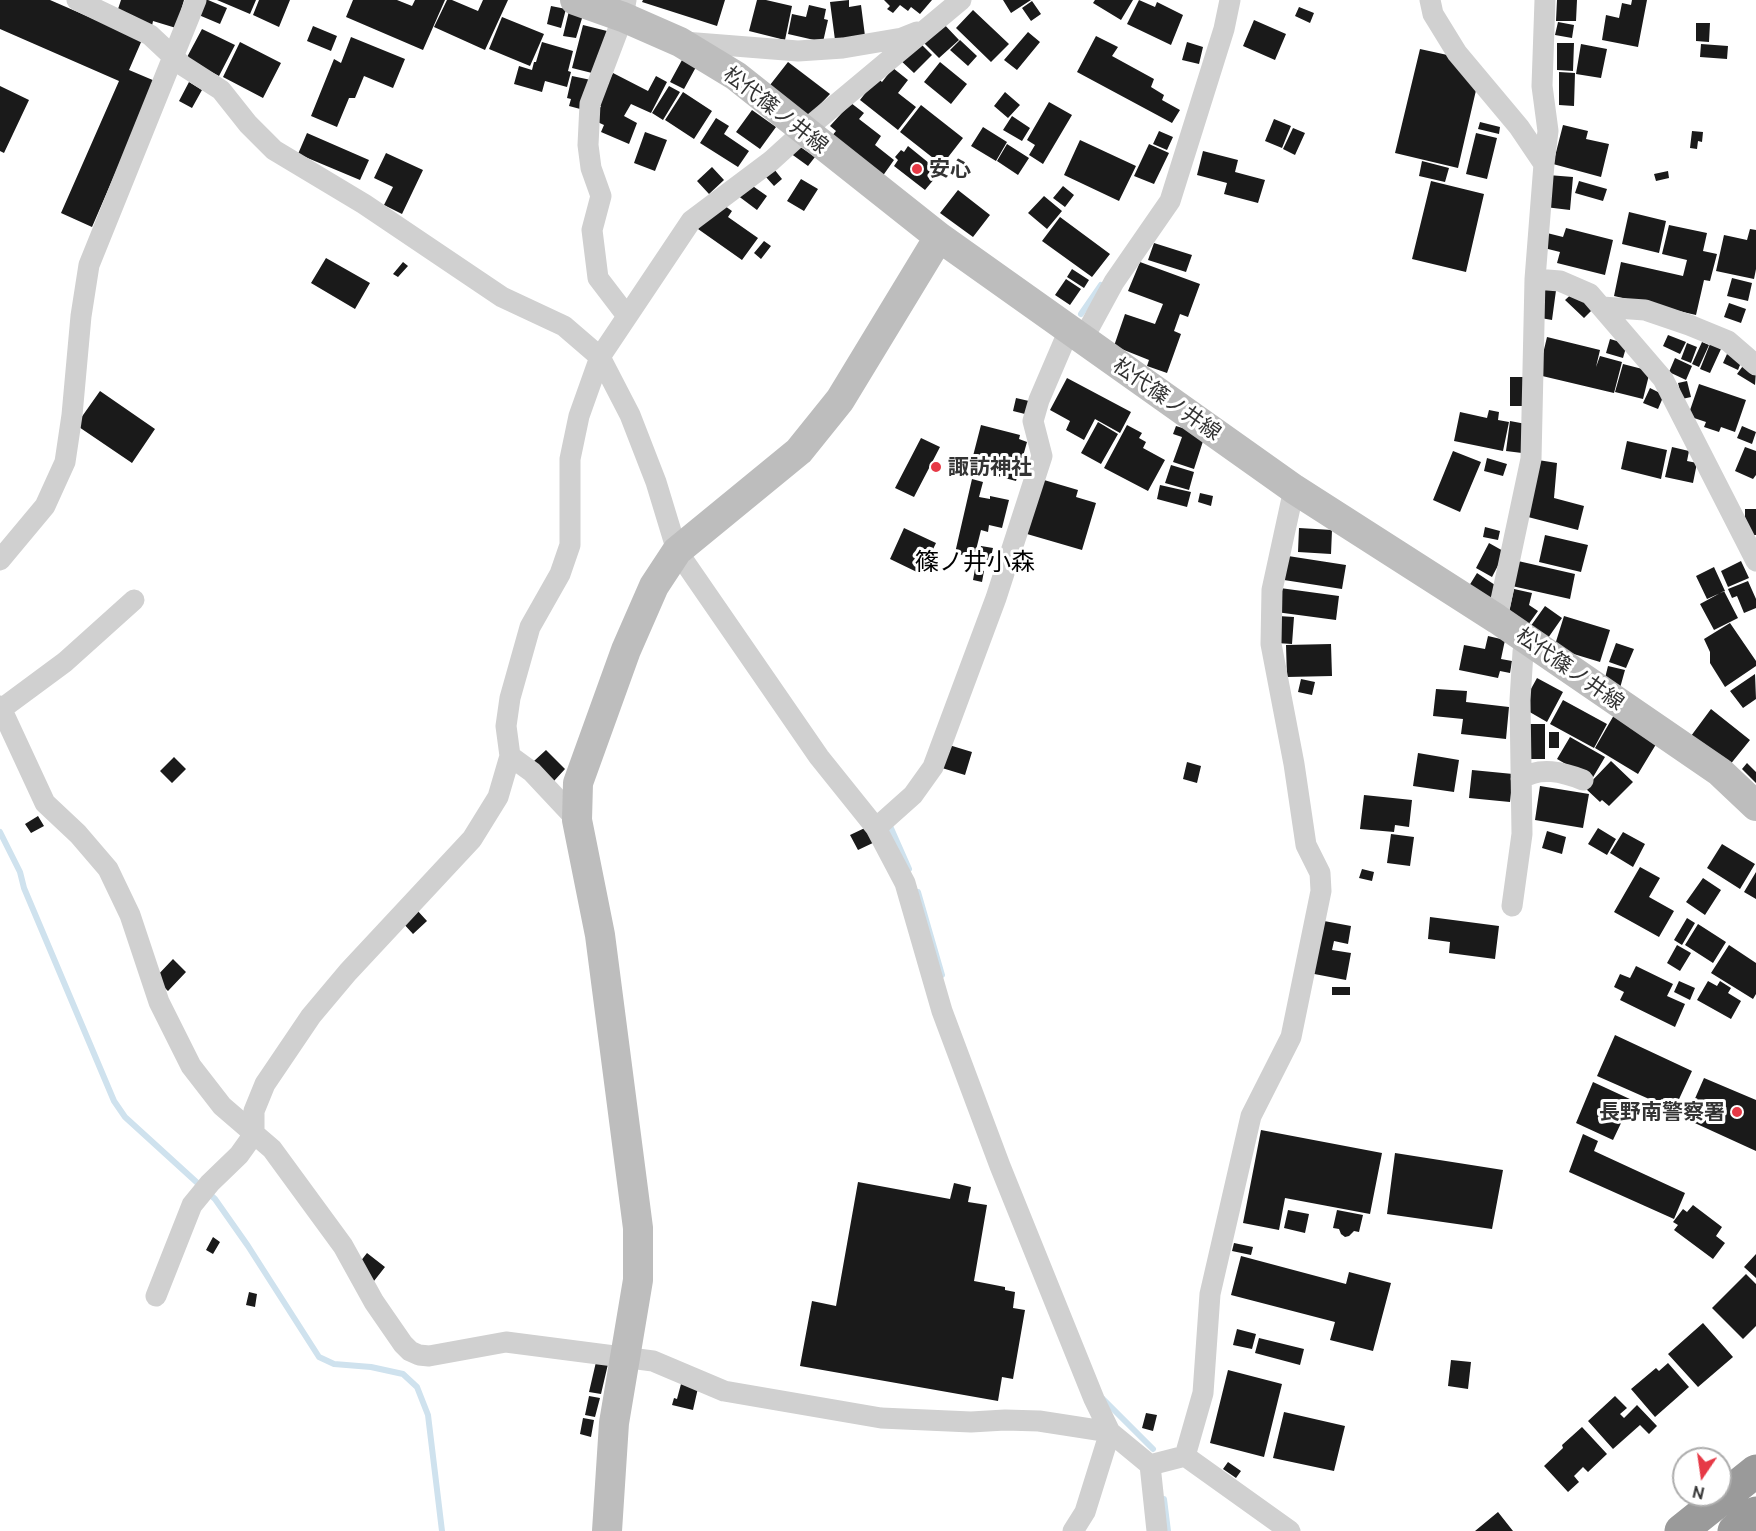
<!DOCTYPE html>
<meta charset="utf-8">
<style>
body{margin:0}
#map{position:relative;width:1756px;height:1531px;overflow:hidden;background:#fff;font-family:Ubuntu,sans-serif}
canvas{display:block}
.north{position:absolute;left:1672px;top:1447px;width:60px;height:60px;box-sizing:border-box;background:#fff;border:2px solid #adadad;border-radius:50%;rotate:193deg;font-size:16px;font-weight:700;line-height:24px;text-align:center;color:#333}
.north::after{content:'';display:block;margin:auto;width:21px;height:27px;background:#e63946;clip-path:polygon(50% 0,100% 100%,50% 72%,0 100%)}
</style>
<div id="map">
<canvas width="1756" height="1531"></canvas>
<div class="north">N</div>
</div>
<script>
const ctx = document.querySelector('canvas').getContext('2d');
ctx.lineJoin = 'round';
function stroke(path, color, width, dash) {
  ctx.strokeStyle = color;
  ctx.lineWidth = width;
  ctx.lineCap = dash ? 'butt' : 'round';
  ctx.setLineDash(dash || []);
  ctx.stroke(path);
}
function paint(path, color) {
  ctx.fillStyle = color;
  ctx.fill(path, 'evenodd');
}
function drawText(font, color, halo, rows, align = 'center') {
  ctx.font = font + ' Ubuntu,"Noto Sans JP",sans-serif';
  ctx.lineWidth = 6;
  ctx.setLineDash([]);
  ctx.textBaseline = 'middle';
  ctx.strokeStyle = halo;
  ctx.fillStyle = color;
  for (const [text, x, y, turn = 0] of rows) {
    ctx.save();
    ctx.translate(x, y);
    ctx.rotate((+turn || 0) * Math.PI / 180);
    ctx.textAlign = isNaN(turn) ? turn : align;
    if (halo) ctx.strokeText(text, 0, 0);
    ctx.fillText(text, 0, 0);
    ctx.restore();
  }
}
const stream = new Path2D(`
 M1081,314L1101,285
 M890,826L909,869
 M0,832L20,872L24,888L114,1101L125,1117L215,1199L248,1246L319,1357L334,1364L371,1367L403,1374L417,1387L428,1415L442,1531
 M918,892L942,975
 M1102,1398L1153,1449
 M1164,1499L1168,1531`);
const building = new Path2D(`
 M0,0H50L142,40L129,70L155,81L92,227L61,213L119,81L0,29Z
 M121,0H184L176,28L153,21L152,26L116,15Z
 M199,0H208L227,8L220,24L194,13Z
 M217,0H256L250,14Z
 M259,0H290L279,27L253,15Z
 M353,0H397L412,6L415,0H445L423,50L346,17Z
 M447,0H452L478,11L483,0H508L485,50L434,27Z
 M643,0H725L717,26L642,2Z
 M757,0H766L792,6L785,40L749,31Z
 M849,0V7L861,5L865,36L835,40L830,2Z
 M884,0H932L920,14L911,7L908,11L900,5L893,13L887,9L890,6Z
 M1003,0H1031L1011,13Z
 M1095,0H1133L1121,20L1093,3Z
 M1139,0L1155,7L1157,2L1183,15L1171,45L1127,24Z
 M1557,0H1577L1576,21H1556Z
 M1632,0H1647L1638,47L1602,40L1606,15L1619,18L1622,3L1631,5Z
 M1032,1L1041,14L1031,21L1022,8Z
 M809,5L826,9L824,19L828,20L823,42L788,34L792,14L806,17Z
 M551,6L566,9L561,28L547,24Z
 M1299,7L1314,13L1310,23L1295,16Z
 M973,10L1009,44L991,62L956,28Z
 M569,11L583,15L576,38L563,36Z
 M502,17L544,34L530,66L489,49Z
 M1254,20L1286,34L1275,60L1243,46Z
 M941,21L959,40L939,58L921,40Z
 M1558,22L1574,25L1572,38L1555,35Z
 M1696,23H1710L1709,42L1696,41Z
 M583,25L607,31L596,74L572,68Z
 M313,26L337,36L331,51L307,41Z
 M202,29L235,45L219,76L186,59Z
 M1028,32L1040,42L1017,70L1004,60Z
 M1096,36L1118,47L1112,56L1154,79L1151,87L1164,95L1162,100L1180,110L1172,123L1077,72Z
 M351,37L405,59L393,88L364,76L355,98H349L337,127L311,116L334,59L341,63Z
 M916,39L932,55L914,73L898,58Z
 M960,40L977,56L968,66L950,50Z
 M240,42L281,63L263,98L223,77Z
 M542,42L573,51L568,71L571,72L567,87L545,81L542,92L514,84L519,66L532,70L534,62H536Z
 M1187,42L1203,47L1199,64L1182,60Z
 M1557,43H1574L1573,71L1557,70Z
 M1581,44L1607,49L1601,78L1576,74Z
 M1701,44L1728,46L1727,59L1700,57Z
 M1420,49L1452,56L1477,86L1458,168L1395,153Z
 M682,60L696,67L684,89L670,82Z
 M788,62L830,94L809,116L770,85Z
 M940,62L967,84L951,104L924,82Z
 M893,68L908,80L898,93L916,107L898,130L860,100L877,78L882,82Z
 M1559,72L1575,73L1574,106L1559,105Z
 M613,73L648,91L656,76L667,82L651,113L631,104L624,116L637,123L629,144L601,132L604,125L593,120L601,106L597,104Z
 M572,76L591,80L584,110L569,106L571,99L567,98Z
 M189,82L202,90L192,108L179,101Z
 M0,86L29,100L4,153L0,151Z
 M669,86L680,92L663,120L652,113Z
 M683,92L712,111L694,139L665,120Z
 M1005,92L1020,105L1008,118L994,106Z
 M1049,102L1072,115L1043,164L1029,155L1035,145L1027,140Z
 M851,103L864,113L859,119L881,136L875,145L894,160L882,177L831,137L836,131L830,126Z
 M921,105L963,138L942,165L900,132Z
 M752,110L776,127L760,149L736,132Z
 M1012,116L1030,128L1022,141L1003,130Z
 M716,118L729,126L724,134L749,151L738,167L700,143Z
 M1274,119L1291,126L1282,148L1265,141Z
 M1480,122L1500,127L1499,134L1478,129Z
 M1563,125L1588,131L1586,139L1609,144L1601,177L1553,164Z
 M983,127L1007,142L996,161L971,146Z
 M1293,128L1305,133L1295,155L1283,149Z
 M1159,131L1173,137L1167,150L1153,144Z
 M1692,131L1703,132L1702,142L1698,141L1697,149L1690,148Z
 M645,132L667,140L655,171L634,163Z
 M307,133L369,160L360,180L298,154Z
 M1476,133L1497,138L1487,179L1466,174Z
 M1080,140L1136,166L1119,201L1064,175Z
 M796,144L815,157L808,166L790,153Z
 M1007,144L1029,158L1018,175L997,161Z
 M1149,144L1169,153L1154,184L1134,176Z
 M908,146L940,172L925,190L894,166L898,160L895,157L901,150L904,152Z
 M1203,151L1238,160L1235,172L1265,180L1258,203L1224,194L1227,183L1197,175Z
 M386,153L423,170L402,214L384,205L393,187L374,178Z
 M1422,161L1449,168L1445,182L1419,176Z
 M712,167L724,180L709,194L697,181Z
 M774,169L782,179L774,186L765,176Z
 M1668,171L1669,178L1656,181L1654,174Z
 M1548,175L1573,177L1570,210L1545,207Z
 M801,179L818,189L804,211L787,201Z
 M1431,181L1484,194L1466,272L1412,259Z
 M1579,181L1607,189L1603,201L1575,193Z
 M747,182L767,196L757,210L737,195Z
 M1063,186L1074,195L1065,207L1053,198Z
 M958,190L990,215L973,237L940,213Z
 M1044,196L1062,211L1047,229L1028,213Z
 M718,201L732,211L728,217L758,238L742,260L698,229Z
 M1629,212L1666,221L1659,253L1622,244Z
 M1060,217L1110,254L1092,277L1042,241Z
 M1669,225L1707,233L1703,251L1717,254L1710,281L1704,280L1696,315L1614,296L1621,262L1683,276L1687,260L1662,254Z
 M1566,228L1613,240L1605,275L1557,263L1560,252L1544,248L1547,233L1563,237Z
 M1750,229L1756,230V269L1754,279L1716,271L1724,235L1747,240Z
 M764,241L771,246L761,259L754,253Z
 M1154,243L1192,255L1186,272L1148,260Z
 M326,258L370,283L355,309L311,283Z
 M403,262L408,266L398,277L393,274Z
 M1140,262L1200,284L1188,317L1180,314L1174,331L1181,334L1167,373L1147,366L1149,360L1114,346L1125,314L1155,324L1163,304L1128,291Z
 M1072,269L1089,280L1084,288L1067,277Z
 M1732,278L1752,283L1748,301L1727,296Z
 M1066,279L1081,289L1070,305L1055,295Z
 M1540,281L1557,283L1552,320L1535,317Z
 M1576,290L1594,308L1584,318L1565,300Z
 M1729,303L1746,309L1741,323L1724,317Z
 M1668,335L1686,342L1680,354L1663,346Z
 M1547,337L1600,350L1596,367L1600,356L1622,362L1614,393L1538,375Z
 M1610,339L1627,344L1623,358L1606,353Z
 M1702,342L1709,345L1699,367L1692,364Z
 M1687,343L1697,347L1691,363L1681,359Z
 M1710,344L1721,349L1710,373L1700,369Z
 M1727,354L1742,360L1738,370L1723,363Z
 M1675,358L1692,366L1686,380L1669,372Z
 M1745,363L1756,370L1755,385L1737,374Z
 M1623,364L1650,371L1643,399L1615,392Z
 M1510,377H1529V406H1510Z
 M1067,378L1131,412L1120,433L1095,419L1084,440L1066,430L1070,421L1050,410Z
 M1687,381L1691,397L1682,399L1678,383Z
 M1699,384L1746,400L1735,432L1721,427L1719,432L1704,427L1706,422L1688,416Z
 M1650,388L1664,395L1658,409L1643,403Z
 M100,391L155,429L132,463L76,425Z
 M1016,398L1029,401L1025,414L1013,411Z
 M1489,410L1499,412L1498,420L1509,422L1503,451L1454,441L1460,412L1487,418Z
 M1510,421L1526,424L1522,453L1506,451Z
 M1098,422L1118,434L1101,464L1081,453Z
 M981,425L1020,435L1019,439L1027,442L1016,481L990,474L994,462L973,456Z
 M1127,425L1142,433L1139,438L1146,442L1143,448L1165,460L1148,491L1104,468Z
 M1176,426L1205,435L1194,469L1173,462L1182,437L1173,434Z
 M1742,426L1756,432L1752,444L1737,438Z
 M921,438L940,447L914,497L895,488Z
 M1627,441L1667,450L1661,479L1621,469Z
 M1672,447L1689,451L1687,461L1697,463L1693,483L1665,477Z
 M1745,447L1756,451V475L1753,479L1735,471Z
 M1453,451L1481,462L1460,512L1433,500Z
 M1487,458L1507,464L1503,476L1484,471Z
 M1538,460L1557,463L1554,498L1584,506L1578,530L1528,517Z
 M1171,465L1194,472L1189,490L1165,483Z
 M972,479L983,482L979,497L990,499V496L1009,500L1002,528L989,525L988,532L981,530L974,558L955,553Z
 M1044,480L1078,490L1076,497L1096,503L1082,550L1027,534Z
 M1160,485L1191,492L1187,507L1157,499Z
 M1200,493L1213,496L1211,506L1198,502Z
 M1745,509H1756V535H1745Z
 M1485,527L1500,531L1498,540L1483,537Z
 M904,528L936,543L921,574L890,559Z
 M1299,528L1332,530L1331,554L1298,552Z
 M1545,535L1588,545L1581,572L1539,562Z
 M1489,543L1505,552L1492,577L1476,568Z
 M981,546L993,548L989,565L978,562Z
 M1288,556L1346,565L1342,589L1284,580Z
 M1518,561L1575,574L1570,599L1512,586Z
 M1741,561L1749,578L1728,587L1721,571Z
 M1714,567L1725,591L1707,599L1696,576Z
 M975,569L984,571L982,582L973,580Z
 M1477,573L1498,587L1489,600L1469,586Z
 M1748,581L1756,599V608L1744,613L1737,596L1732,598L1728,589Z
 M1280,588L1339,596L1336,620L1276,612Z
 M1514,589L1532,593L1529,605L1538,611L1528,625L1509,612Z
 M1724,591L1738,618L1714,630L1700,604Z
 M1545,606L1562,618L1548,638L1530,627Z
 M1278,616L1294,617L1292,644L1276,643Z
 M1564,616L1610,630L1600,662L1554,648Z
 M1730,623L1756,661V666L1725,687L1710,663V652L1704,639Z
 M1488,636L1505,640L1501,659L1512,661L1510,673L1500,671L1498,678L1459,670L1464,645L1485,649Z
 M1616,643L1634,649L1626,668L1609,662Z
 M1331,644L1332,676L1287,677L1286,645Z
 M1608,666L1625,670L1620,688L1605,678Z
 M1755,674L1756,699L1743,708L1730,691Z
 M1537,678L1563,692L1547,722L1521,707Z
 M1301,679L1315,682L1312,695L1298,692Z
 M1436,689L1467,691L1466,702L1509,707L1506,739L1461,734L1463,719L1433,716Z
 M1563,700L1607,724L1594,748L1550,724Z
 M1711,709L1750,740L1729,766L1691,736Z
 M1614,715L1658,741L1638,774L1595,748Z
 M1526,724H1545V759H1526Z
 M1549,732H1559V748H1549Z
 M1570,737L1605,757L1592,779L1557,759Z
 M949,745L972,752L965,775L942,768Z
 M546,750L565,769L554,781L534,761Z
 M1418,753L1459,760L1454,792L1413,786Z
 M174,757L186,769L172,783L160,771Z
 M1611,761L1633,782L1609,806L1602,800L1600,802L1585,788Z
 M1187,762L1201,766L1197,783L1183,779Z
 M1747,763L1756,772V783L1742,769Z
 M1472,770L1513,774L1510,802L1469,798Z
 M1540,786L1589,794L1583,828L1535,820Z
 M1364,795L1412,800L1409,827L1395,825L1394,832L1360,829Z
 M38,816L44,826L31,833L25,824Z
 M869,826L877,841L858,850L850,835Z
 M1598,828L1616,839L1607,855L1588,844Z
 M1547,831L1566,837L1562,854L1542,848Z
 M1623,832L1645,844L1633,867L1610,853Z
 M1391,834L1414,837L1410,866L1387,863Z
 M1722,844L1755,864L1740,889L1707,868Z
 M1640,867L1660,878L1649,897L1674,911L1659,937L1614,912Z
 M1362,869L1374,872L1372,881L1359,878Z
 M1756,872V899L1744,892Z
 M1703,878L1721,890L1705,915L1686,902Z
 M416,909L427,921L413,934L402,922Z
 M1430,917L1499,926L1495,959L1449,953L1450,942L1428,939Z
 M1687,918L1695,923L1682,945L1674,940Z
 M1324,921L1351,926L1348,944L1334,941L1332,950L1351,953L1346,980L1309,973Z
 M1698,924L1726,942L1713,963L1685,945Z
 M1677,945L1691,953L1680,971L1667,963Z
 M1729,945L1756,963V994L1753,999L1711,973Z
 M173,959L186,972L168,991L155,978Z
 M1636,966L1673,984L1667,996L1685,1004L1675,1027L1620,1000L1624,992L1614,987L1620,974L1630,978Z
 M1679,981L1695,988L1690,1000L1674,992Z
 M1708,981L1717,986L1720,981L1731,988L1728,993L1741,1001L1731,1019L1697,1000Z
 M1332,987H1350V995H1332Z
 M1615,1035L1692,1071L1674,1110L1597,1076Z
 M1704,1078L1756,1100V1151L1686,1119Z
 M1593,1082L1632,1100L1613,1140L1576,1123Z
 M1261,1130L1382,1153L1370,1214L1285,1198L1279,1230L1243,1223Z
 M1583,1134L1598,1141L1594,1151L1685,1193L1674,1219L1569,1172Z
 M1395,1153L1503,1170L1492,1229L1387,1214Z
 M858,1182L950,1199L954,1183L971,1187L968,1202L987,1205L974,1281L1005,1287V1290L1015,1292L1013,1308L1025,1310L1013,1379L1002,1377L998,1401L800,1366L812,1301L836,1306Z
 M1693,1205L1722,1227L1716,1236L1725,1243L1713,1259L1674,1230L1678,1225L1673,1222L1683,1209L1687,1212Z
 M1288,1210L1309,1214L1305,1233L1284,1228Z
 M1337,1210L1363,1215L1359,1232L1354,1231L1349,1236L1345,1237L1341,1234L1339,1229L1333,1228Z
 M213,1237L220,1242L213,1254L206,1250Z
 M1234,1243L1253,1247L1251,1255L1232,1251Z
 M367,1253L385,1267L374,1281L356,1267Z
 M1756,1254V1278L1744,1267Z
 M1241,1256L1346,1284L1349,1272L1391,1283L1373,1351L1330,1340L1335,1322L1231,1295Z
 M1746,1274L1756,1284V1326L1743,1339L1712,1308Z
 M249,1292L257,1294L255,1307L246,1305Z
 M1703,1323L1733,1357L1698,1387L1668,1354Z
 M1237,1329L1256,1334L1252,1349L1233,1345Z
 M1259,1338L1304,1349L1300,1365L1255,1353Z
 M1451,1360L1471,1362L1468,1389L1448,1386Z
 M596,1362L608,1364L601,1394L589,1392Z
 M1668,1363L1689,1387L1655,1417L1631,1389L1656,1368L1659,1371Z
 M1228,1370L1282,1384L1264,1457L1210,1443Z
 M681,1384L698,1388L693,1410L672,1405L674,1398L677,1399Z
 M589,1396L600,1398L595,1417L585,1415Z
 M1615,1396L1627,1408L1620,1414L1624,1418L1637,1405L1657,1426L1649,1434L1640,1425L1613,1449L1588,1421Z
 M1284,1412L1345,1426L1334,1471L1273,1458Z
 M1146,1413L1157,1415L1153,1431L1142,1428Z
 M583,1418L594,1420L591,1437L580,1434Z
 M1582,1427L1607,1454L1588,1472L1583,1467L1574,1476L1579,1482L1568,1492L1544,1466L1563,1448L1562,1445Z
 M1228,1462L1241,1471L1236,1478L1223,1469Z
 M1498,1512L1513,1531H1475Z`);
const street = new Path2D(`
 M77,0L150,35L182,65L221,90L248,124L274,150L364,204L502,297L564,326L600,357L630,415L656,482L677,551L819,757L876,828L905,883L942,1011L1000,1166L1094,1399L1110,1432L1150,1465L1185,1456L1290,1531
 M626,0L623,17L590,104L588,145L591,168L601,196L592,230L598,278L627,316
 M1430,0L1433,14L1457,53L1519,127L1544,164L1535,279L1531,459L1497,619
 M684,42L798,51L843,48L902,38L917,32
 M1544,164L1548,131L1542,86L1545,0
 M1535,279L1560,281L1590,294L1663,379L1756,561
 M1602,307L1645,310L1689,325L1728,341L1756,365
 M1083,339L1114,282L1170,201L1224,29L1230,0
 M0,560L45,506L65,462L72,415L81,316L89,265L196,0
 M0,706L45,803L78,834L108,869L130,915L159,1002L191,1066L222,1106L272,1149L343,1246L374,1302L403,1344L410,1351L419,1355L429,1356L506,1342L653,1361L724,1391L881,1418L971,1422L1005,1420L1039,1421L1110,1432
 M0,710L65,662L134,600
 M1521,779C1540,766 1563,772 1583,780
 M577,820L532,772L510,756L506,726L510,698L530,627L560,574L570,545V459L579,416L600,357L691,221L771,161L804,131L961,0
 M876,828L913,795L933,767L996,598L1042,456L1033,421L1039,400L1069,330
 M1512,906L1522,834L1520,700L1523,652L1530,641
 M156,1296L192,1205L210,1183L239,1155L254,1134V1111L265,1084L311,1016L348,972L472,839L498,797L510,756
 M1185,1456L1203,1393L1210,1294L1251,1116L1291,1037L1321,891L1320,873L1306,845L1294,764L1271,644L1272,590L1294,489
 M1150,1465L1157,1531
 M1073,1531L1085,1512L1110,1432`);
const secondary = new Path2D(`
 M575,0L623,17L680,42L736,76L939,237L1015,291L1294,489L1497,619L1720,772L1756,806
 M607,1531L614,1423L638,1280V1228L600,935L577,820L578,783L626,650L654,586L677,551L799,451L840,400L939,237`);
const highway = new Path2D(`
 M1681,1531L1756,1471
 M1734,1531L1756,1513`);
const markers = [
 [917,169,6,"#e63946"],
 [936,467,6,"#e63946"],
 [1737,1112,6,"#e63946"]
];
const streetNames = [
 ["松代篠ノ井線",776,110,38],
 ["松代篠ノ井線",1167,399,35],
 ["松代篠ノ井線",1570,669,35]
];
const poiNames = [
 ["安心",929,169],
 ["諏訪神社",948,467],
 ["長野南警察署",1725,1112,"right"]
];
const quarterNames = [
 ["篠ノ井小森",975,562]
];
stroke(stream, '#cfe2ee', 6);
paint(building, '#1a1a1a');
stroke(street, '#d0d0d0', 21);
stroke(secondary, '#bdbdbd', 30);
stroke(highway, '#9a9a9a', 33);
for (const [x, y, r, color] of markers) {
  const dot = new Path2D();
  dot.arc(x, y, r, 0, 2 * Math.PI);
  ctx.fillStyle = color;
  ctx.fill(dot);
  stroke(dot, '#fff', 2);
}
drawText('21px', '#333', '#fff', streetNames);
drawText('bold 21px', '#333', '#fff', poiNames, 'left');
drawText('24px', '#000', '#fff', quarterNames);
</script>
